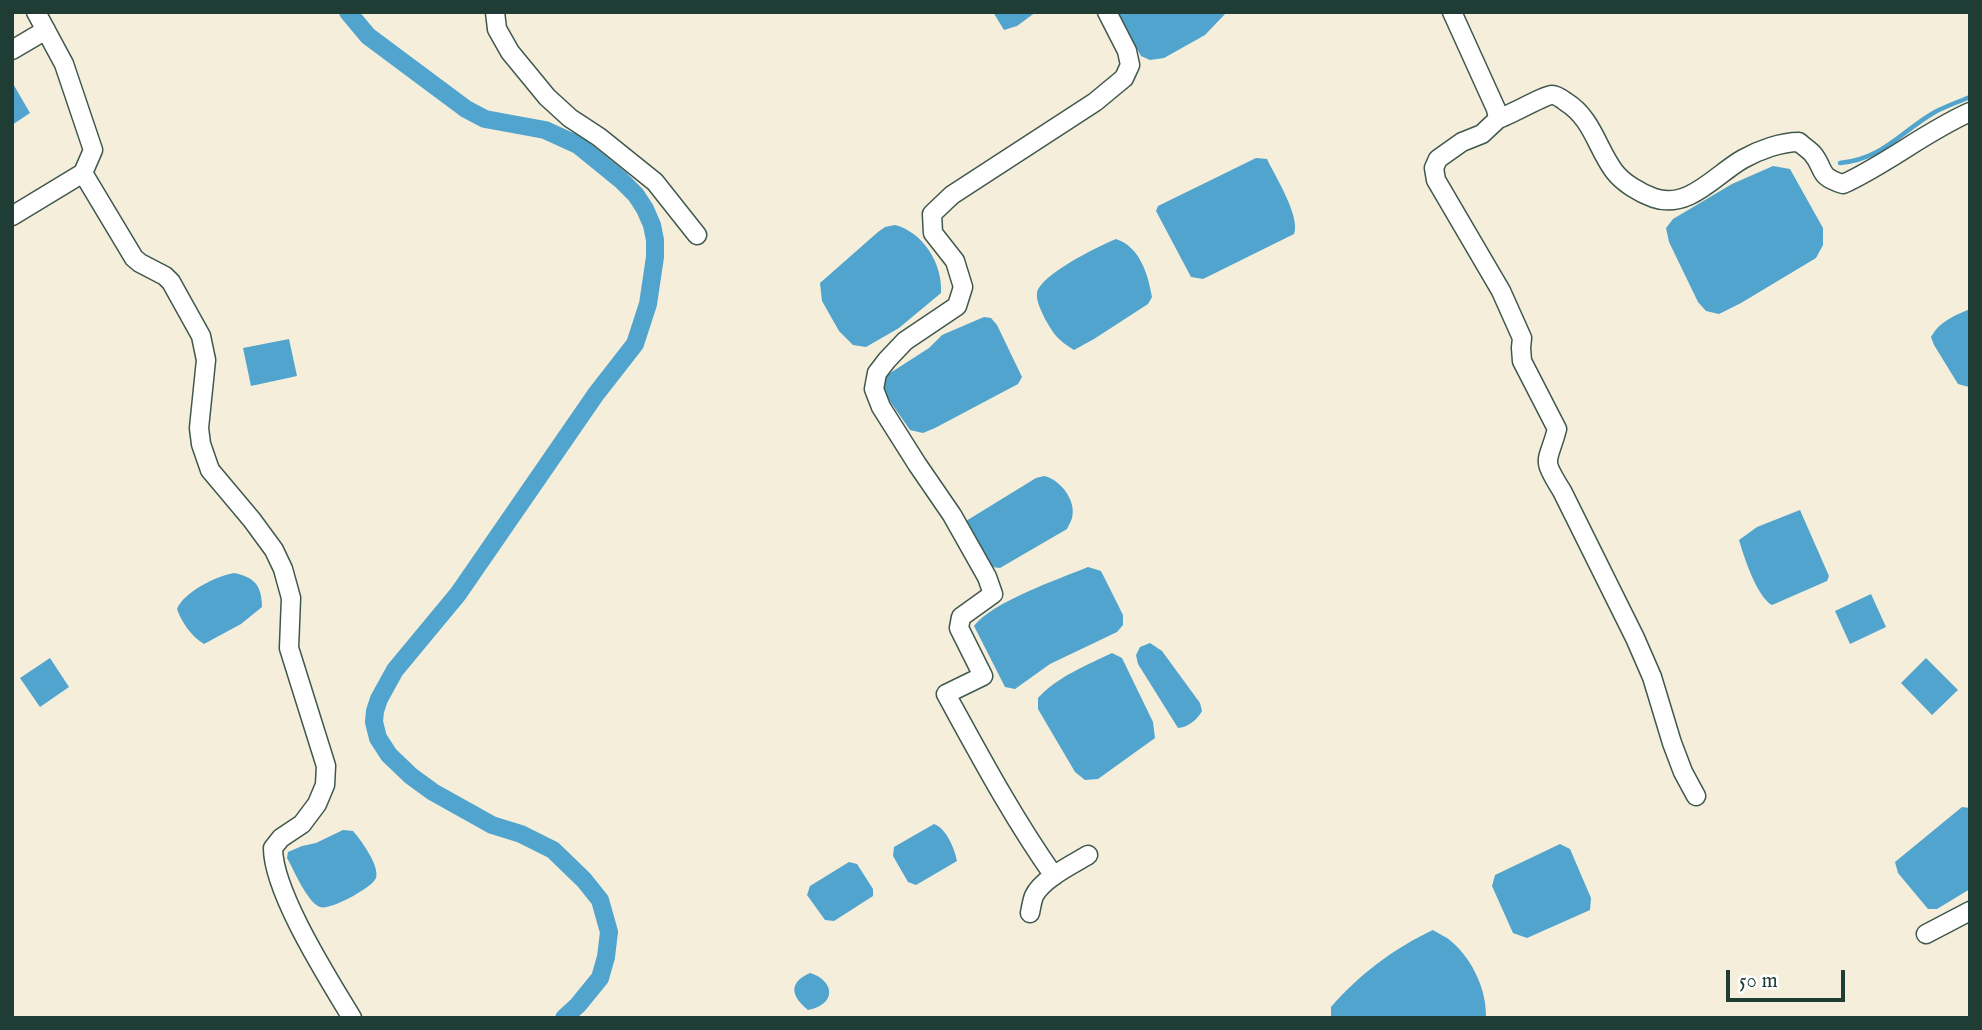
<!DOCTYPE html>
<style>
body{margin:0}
#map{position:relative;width:1982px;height:1030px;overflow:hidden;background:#f4eedb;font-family:"IM FELL English",serif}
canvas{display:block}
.frame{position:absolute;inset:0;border:14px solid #1f3d34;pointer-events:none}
.scale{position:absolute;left:1726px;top:970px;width:119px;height:32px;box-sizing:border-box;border:4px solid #1f3d34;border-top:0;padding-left:9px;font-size:21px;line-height:24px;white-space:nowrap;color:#1f3d34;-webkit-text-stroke:5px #fff;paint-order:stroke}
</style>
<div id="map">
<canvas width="1982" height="1030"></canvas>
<div class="frame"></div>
<div class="scale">50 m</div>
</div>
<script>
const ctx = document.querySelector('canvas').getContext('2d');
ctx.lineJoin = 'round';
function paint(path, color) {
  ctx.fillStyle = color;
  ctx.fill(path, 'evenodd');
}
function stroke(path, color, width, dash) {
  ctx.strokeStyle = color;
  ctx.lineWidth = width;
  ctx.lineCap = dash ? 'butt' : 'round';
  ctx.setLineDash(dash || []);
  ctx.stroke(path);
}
const water = new Path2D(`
 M993,12H1036L1017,26L1004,30Z
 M1118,12H1225V14L1205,35L1164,58L1150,60L1141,56L1120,18Z
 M12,82L30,113L12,125Z
 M1256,158L1267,159C1275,176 1301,217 1294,234L1203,279L1191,277L1156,211L1158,206Z
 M1773,166L1790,169L1823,228V245L1816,258L1741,303L1719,314L1706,311L1698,302L1669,242L1666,228L1673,219L1732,184Z
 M895,225C923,232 943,264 941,293L899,328L866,347L853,345L839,331L822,301L820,283L878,232L885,227Z
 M1116,239C1140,247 1148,274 1152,297L1148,304L1094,339L1074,350C1057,339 1055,336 1045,319C1042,312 1036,302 1037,293C1041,274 1099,246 1116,239Z
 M1970,309V387H1969L1958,384L1934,345L1931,337C1940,321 1954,316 1970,309Z
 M984,317L991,318L997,325L1022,377L1018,384L935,428L923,433L910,430L885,394L883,384L887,375L929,348L942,335Z
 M289,339L297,376L251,386L243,348Z
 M1044,476C1060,479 1077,501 1072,518C1072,519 1068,527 1067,529L1000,568L992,567L978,546L965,523L966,521L1036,478Z
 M1800,510L1829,576L1827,581L1772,605C1757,597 1744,557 1739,540L1757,527Z
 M1088,567L1101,571L1123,615V625L1117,632L1050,664L1015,689L1005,687L974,626C992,602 1059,579 1088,567Z
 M234,573C254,577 262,585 262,607L241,624L204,644C191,636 182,623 177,609C184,592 216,576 234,573Z
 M1871,594L1886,627L1850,644L1835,611Z
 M1150,643L1162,651L1200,703L1202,711C1198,719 1187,728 1178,728L1138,664L1136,655L1140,647Z
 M1112,653L1122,658L1153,722L1155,738L1098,779L1085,780L1075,772L1038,709V698C1057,677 1087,665 1112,653Z
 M50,658L69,687L40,707L20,678Z
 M1926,658L1958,690L1932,715L1901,683Z
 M1962,807L1970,808V889L1937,909H1928L1898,873L1895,862Z
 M934,824C946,828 955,849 957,861L916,885L908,882L893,856L894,847Z
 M343,830L353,831C361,840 380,866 376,878C372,888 329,911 320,907C307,902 294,870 287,858L288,852L302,846L316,843Z
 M1560,844L1570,849L1591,898L1590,910L1527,938L1513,933L1492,886L1495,875Z
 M849,862L857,864L873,889V896L834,921L825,920L807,895L810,886Z
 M1433,930C1439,934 1447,937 1452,942C1473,960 1487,991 1486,1018H1331V1007C1359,975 1394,948 1433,930Z
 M810,973C834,980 838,1004 808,1010C792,997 787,983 810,973Z`);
const stream = new Path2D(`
 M1840,163C1883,159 1900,132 1935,112C1946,106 1958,102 1970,97`);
const canal = new Path2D(`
 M348,12L368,36L466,109L485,119L545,130L578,145L621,180L636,195L645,209L652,225L655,240V257L648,304L635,344L596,394L458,594L395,670L379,699L375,711L374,722L378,738L389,755L411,776L433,792L492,825L521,834L553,850L584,880L600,900L609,932L606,957L600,978L578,1005L564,1018`);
const minor = new Path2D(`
 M36,12L64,64L93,150L83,173
 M495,12L497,29L510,52L547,97L570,118L599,137L655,182L697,235
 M1452,12L1496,109L1498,119L1482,134L1462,142L1438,159L1434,168L1436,180L1501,291L1522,338L1521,348L1522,361L1557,429C1548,464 1540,456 1562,491L1635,638L1652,677L1672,743L1683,772L1696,796
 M12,50L46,30
 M1498,119C1510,115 1545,95 1552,95C1557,95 1562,99 1566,102C1592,118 1597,148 1614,171C1623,183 1640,193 1654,198C1689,210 1716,174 1743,159C1759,150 1781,142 1799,142C1803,146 1808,149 1812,153C1826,169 1816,176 1843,184C1887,164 1925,132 1970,112
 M12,216L83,173L134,258L140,263L165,276L171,282L201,336L206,360L199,428L201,444L210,470L252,520L274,550L283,569L291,598L289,648L326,766L325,785L317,804L302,824L281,838L273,848C273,892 328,978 352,1018
 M1054,876C1013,818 980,756 946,694L983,676L959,628L961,617L993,594L987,577L952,515L917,464L881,407L874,389L877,373L887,360L905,341L957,306L963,287L955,261L933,233L932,214L952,195L1095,102L1124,78L1130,65L1127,51L1107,12
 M1030,913C1031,908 1032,901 1034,896C1042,879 1073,864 1088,855
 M1926,934L1970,911`);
paint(water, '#51a4cd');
stroke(stream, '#51a4cd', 4.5);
stroke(canal, '#51a4cd', 18);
stroke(minor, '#3f584d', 21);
stroke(minor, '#fff', 18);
</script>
